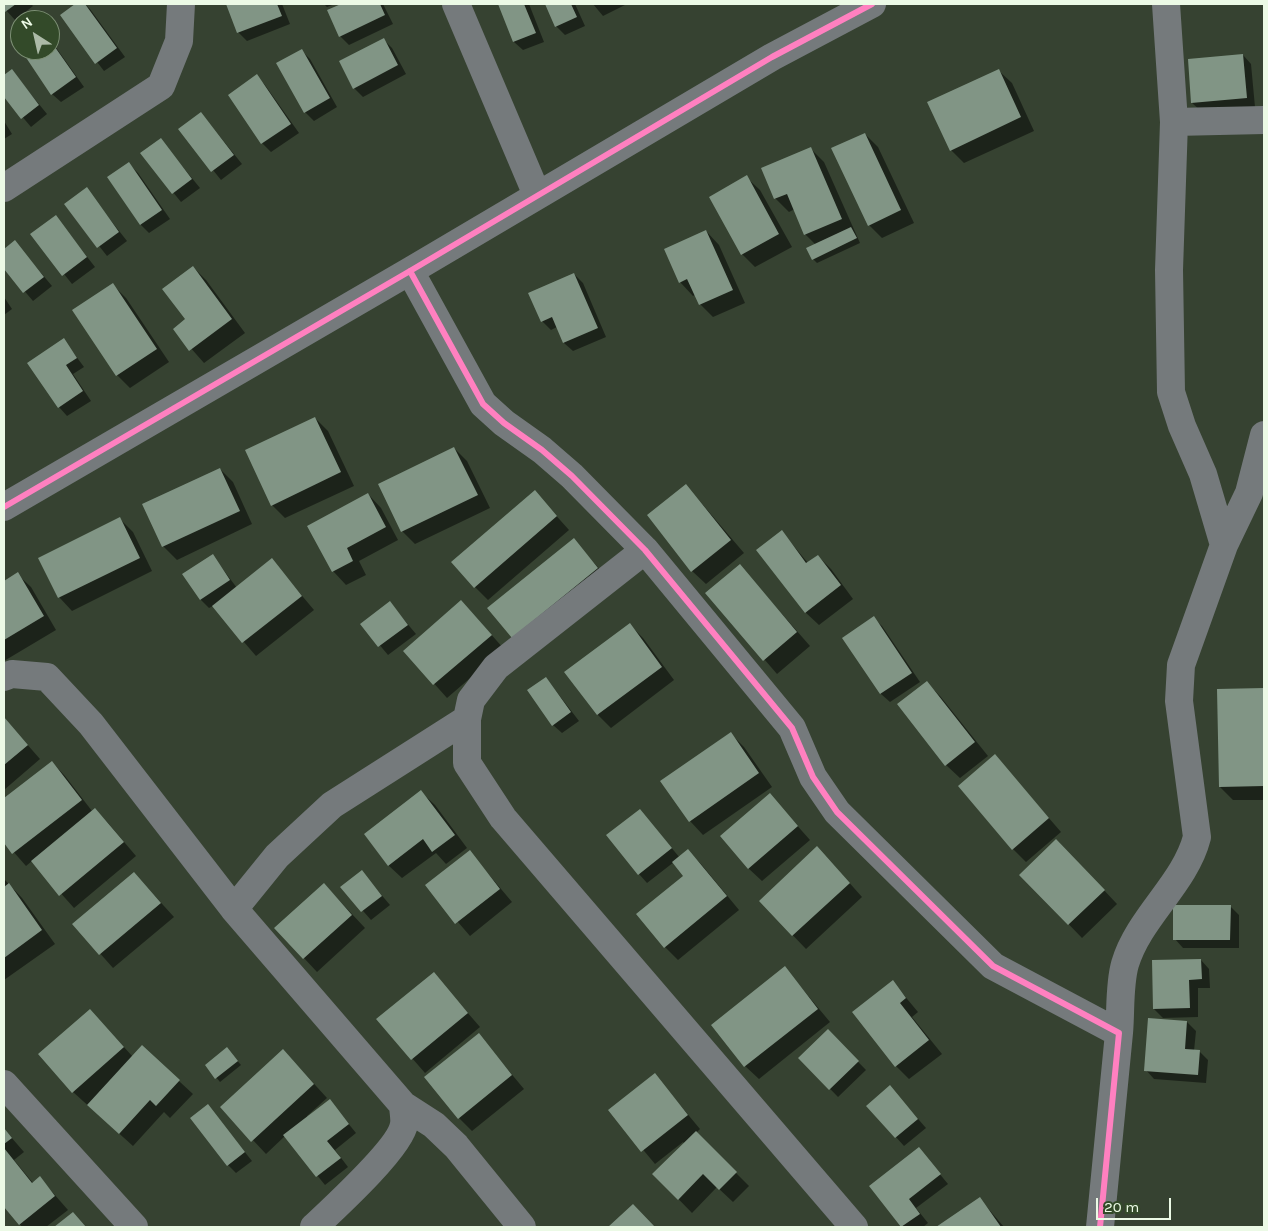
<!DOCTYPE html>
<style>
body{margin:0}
#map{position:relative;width:1268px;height:1231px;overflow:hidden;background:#364231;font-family:Karla,sans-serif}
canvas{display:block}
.frame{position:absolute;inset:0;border:5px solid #ecfae6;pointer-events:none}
.north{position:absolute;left:10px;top:10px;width:50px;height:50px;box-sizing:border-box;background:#334a29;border:1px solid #7d9075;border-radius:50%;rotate:325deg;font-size:14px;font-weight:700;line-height:20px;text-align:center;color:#ecfae6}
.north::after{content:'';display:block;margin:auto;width:18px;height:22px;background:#acbaa7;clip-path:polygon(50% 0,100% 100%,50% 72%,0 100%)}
.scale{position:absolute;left:1096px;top:1198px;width:75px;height:22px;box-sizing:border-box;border:2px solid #ecfae6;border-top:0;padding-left:6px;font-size:15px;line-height:18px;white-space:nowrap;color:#ecfae6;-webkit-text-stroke:4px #334a29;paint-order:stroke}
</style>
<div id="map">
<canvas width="1268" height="1231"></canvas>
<div class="frame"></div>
<div class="north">N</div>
<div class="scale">20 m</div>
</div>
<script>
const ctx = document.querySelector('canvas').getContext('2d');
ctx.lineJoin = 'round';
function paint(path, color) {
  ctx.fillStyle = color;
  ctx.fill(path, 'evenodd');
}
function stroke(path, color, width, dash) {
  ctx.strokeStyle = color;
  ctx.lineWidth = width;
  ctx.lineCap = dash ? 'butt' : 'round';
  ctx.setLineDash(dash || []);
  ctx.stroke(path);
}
const shadow = new Path2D(`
 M4,4H31L33,6L15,20L4,8Z
 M77,4H85L90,9L125,57L104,71L61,15Z
 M228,4H282L290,24L247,41L238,32Z
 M324,4H335L327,7Z
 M344,4H383L393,24L349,45L340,36L329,11Z
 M499,4H529L544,42L523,50L514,42Z
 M546,4H575L585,26L565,35L556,26Z
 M593,4H627L603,16Z
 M50,39L84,87L61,102L52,94L22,50H50Z
 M383,39L392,48L406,74L363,97L354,88Z
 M301,50L310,59L337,107L314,121L305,112Z
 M1243,55L1251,64L1255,107L1201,111L1192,103Z
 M998,70L1012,83L1034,131L964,163L951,150Z
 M12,71L47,114L31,127L4,95V77Z
 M257,76L265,85L299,133L271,152L262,143Z
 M201,113L242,164L221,180L180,129Z
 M4,121L12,134L4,139Z
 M865,134L878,147L914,223L882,238L869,225Z
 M160,139L200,188L181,202L142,154Z
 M811,149L824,162L860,243L817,263L813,259L816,245L805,234L795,209L789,212L775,198Z
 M129,164L138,173L170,219L149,233L141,225L109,178Z
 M746,177L760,190L792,247L755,267L742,254Z
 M86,189L127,241L107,256L66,204Z
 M56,217L95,267L72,284L32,234Z
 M706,231L719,245L745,303L713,317L700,304L695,295L693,296L680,282Z
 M15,242L52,286L33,301L4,267V250Z
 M193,267L206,280L245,333L204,363L174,329L187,320Z
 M574,274L583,283L606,337L573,351L564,343L557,327L551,330L542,321Z
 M113,285L126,298L169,362L130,388L117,375Z
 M4,297L12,309L4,315Z
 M64,340L84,367L73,374L91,401L67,416L59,407Z
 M315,418L328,431L354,486L285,518L272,505Z
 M454,448L467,461L490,508L415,544L402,531Z
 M220,469L233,482L252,524L177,560L163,546L144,504Z
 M686,485L744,553L706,584L692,571Z
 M535,492L569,530L488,600L475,587Z
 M368,494L381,508L398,540L359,561L366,575L346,585L333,571Z
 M120,519L133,532L152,571L72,611L59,597Z
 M782,532L808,563L818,556L831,569L853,599L819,625L805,612Z
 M574,540L610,581L526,650Z
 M213,556L237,588L272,560L314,610L256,656L213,606L209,608L201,600L184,575Z
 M740,566L810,646L777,674L707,593Z
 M17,574L31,587L56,630L4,661V582Z
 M390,603L416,634L388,655L362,624Z
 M474,615L504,649L447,698L405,651Z
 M873,618L882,626L920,682L890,702L881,694L843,638Z
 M630,625L643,638L674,680L611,728L598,715Z
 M546,678L579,721L562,733L553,725Z
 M927,683L940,696L988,756L960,778L946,765L899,704Z
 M1264,689V800H1233L1220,787L1219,690Z
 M4,718L40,759L4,790Z
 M730,733L744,747L772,787L703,835L690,821L662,781Z
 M995,756L1061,832L1026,862L1013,849Z
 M52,762L65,776L92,811L95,809L108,823L136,856L74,908L32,861L26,866L4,841V799Z
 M421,792L435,805L467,848L446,864L436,853L402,878L388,865Z
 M770,795L810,840L762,881L748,868Z
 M640,810L680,858L688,851L701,864L739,910L678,960L665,947L685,876L674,862L647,883L639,874Z
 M469,851L512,902L470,936L426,885Z
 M1070,854L1117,904L1082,938L1021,875Z
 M830,861L862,897L806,949L760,901Z
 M362,872L390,905L371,920L342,887Z
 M134,873L174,917L113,968L74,924Z
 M4,879L22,898L55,944L4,980Z
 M324,884L365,928L317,972L276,928Z
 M1230,906L1239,915V948H1183L1175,939Z
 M1201,960L1209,969L1210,988H1198V1017L1163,1018L1154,1009Z
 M785,968L830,1022L759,1079L745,1066Z
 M434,974L480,1027L425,1073L378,1019Z
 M893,982L918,1012L912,1017L942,1054L909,1079L896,1066Z
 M1187,1022L1196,1031L1194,1051H1199L1208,1060L1206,1083L1154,1079L1146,1070Z
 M103,1024L133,1057L142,1047L193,1094L170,1118L164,1112L133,1146L73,1092Z
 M828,1031L866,1070L838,1097L800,1058Z
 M479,1035L524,1089L472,1131L459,1118Z
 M227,1049L241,1065L220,1082L206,1065Z
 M296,1064L327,1098L307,1116L308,1117L330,1101L356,1133L335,1150L348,1167L325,1185L285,1136L266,1154L222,1107Z
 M655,1075L700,1129L696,1133L749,1186L733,1202L717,1187L692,1213L654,1174L685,1144L683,1142L655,1164L610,1110Z
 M898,1096L926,1128L904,1146L868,1106Z
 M208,1106L252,1161L236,1173L228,1165Z
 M4,1129L24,1152L14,1160L33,1183L40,1178L68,1210L46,1227H22L4,1205Z
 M919,1149L948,1184L916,1208L928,1223L923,1227H903L871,1186Z
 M980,1199L1004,1227H938Z`);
const building = new Path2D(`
 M4,4H16L5,12Z
 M75,4H85L117,48L95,64L60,15Z
 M226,4H277L282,16L237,33Z
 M341,4H380L385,15L339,37L327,10Z
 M498,4H524L536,33L513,42Z
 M545,4H571L577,17L555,27Z
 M384,38L398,65L353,89L339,61Z
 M50,40L76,77L51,95L21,50H50Z
 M302,49L330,98L304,113L276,63Z
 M1243,54L1247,98L1191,103L1188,59Z
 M12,69L39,105L21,119L4,97V75Z
 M999,69L1021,117L950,151L927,102Z
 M257,74L291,124L261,144L228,95Z
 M201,112L234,155L211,172L178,129Z
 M865,133L901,210L868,226L831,148Z
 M161,138L192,179L172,194L140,153Z
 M811,147L842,219L804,235L787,194L774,199L761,168Z
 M129,162L162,210L140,225L107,177Z
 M747,175L779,234L741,255L709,197Z
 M87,187L119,232L97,248L64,204Z
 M56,215L87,257L62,276L30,234Z
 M851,227L857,238L812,260L806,248Z
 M706,230L733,290L699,305L687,279L679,283L664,249Z
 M15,240L44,277L23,293L4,269V249Z
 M193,266L232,319L189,351L173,329L185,319L162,289Z
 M574,273L598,328L563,343L552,317L541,322L528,293Z
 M113,283L157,349L116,376L72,310Z
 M64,338L77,358L66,365L83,391L58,408L27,363Z
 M315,417L341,472L271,506L245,450Z
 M454,447L478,495L401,532L378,484Z
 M220,468L240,511L162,547L142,504Z
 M686,484L731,540L691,572L647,515Z
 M535,490L557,516L474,588L451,562Z
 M368,493L386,527L347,548L353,561L332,572L307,526Z
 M120,517L140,558L58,598L38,558Z
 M782,530L806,563L818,555L841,585L805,613L756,550Z
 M574,538L598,568L512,638L487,608Z
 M213,554L230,580L200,600L182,574Z
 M272,558L302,596L242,643L212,606Z
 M740,564L797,632L763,661L705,593Z
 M18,572L44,616L4,640V581Z
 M461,600L492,635L433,685L403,651Z
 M390,601L408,625L378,647L360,624Z
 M874,616L912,673L880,694L842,638Z
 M630,623L662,667L597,715L564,672Z
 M546,677L571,712L552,726L527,690Z
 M927,681L975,742L945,766L897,704Z
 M1264,688V786L1219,787L1217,689Z
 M4,717L28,745L4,765Z
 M731,732L759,773L689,822L660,781Z
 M995,754L1049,818L1012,850L958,786Z
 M52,761L82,800L12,854L4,843V798Z
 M421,790L455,835L432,852L423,839L388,866L364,834Z
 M770,793L798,826L748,869L720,836Z
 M95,808L124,842L59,896L31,861Z
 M640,809L672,848L638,875L606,835Z
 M1056,839L1105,890L1068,925L1019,875Z
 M817,846L850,883L792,936L759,901Z
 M688,849L727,896L664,948L636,914L683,876L672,862Z
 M470,850L500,889L455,924L425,885Z
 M362,870L382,896L361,912L340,887Z
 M134,872L161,903L99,955L72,924Z
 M9,883L42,930L4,958V887Z
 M324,883L352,915L303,959L274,928Z
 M1173,905H1231L1230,940H1173Z
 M1201,959L1202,979L1189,980L1190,1008L1153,1009L1152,960Z
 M785,966L818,1009L744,1067L711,1025Z
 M434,972L468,1013L411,1060L376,1019Z
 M893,980L906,998L900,1003L929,1040L895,1067L852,1012Z
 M90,1009L124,1047L72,1093L38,1054Z
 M1148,1018L1187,1021L1185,1049L1200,1050L1198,1075L1144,1071Z
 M828,1029L859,1061L829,1090L798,1058Z
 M479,1033L512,1075L458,1119L424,1077Z
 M142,1045L180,1080L156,1106L150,1100L119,1134L87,1105Z
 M227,1047L238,1061L215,1079L205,1065Z
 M283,1049L314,1084L251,1142L220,1107Z
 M655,1073L688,1115L641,1152L608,1110Z
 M890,1085L918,1119L895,1138L866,1106Z
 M330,1099L349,1124L327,1141L341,1158L316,1177L283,1135Z
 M208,1104L245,1152L227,1166L190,1118Z
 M4,1128L12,1138L4,1144Z
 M696,1131L737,1172L719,1190L703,1174L678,1200L652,1174Z
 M919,1147L941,1174L909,1199L920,1214L901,1227L869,1186Z
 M4,1148L32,1183L40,1176L55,1196L19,1225L4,1207Z
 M980,1197L1001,1227H936Z
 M633,1204L655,1227H608Z
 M73,1212L86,1227H54Z`);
const street = new Path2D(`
 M456,4L537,195
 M1166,4L1174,122
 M4,188L161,86L179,41L181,4
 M410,271L483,404L504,423L542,450L572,476L645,550L792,728L813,777L837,812L993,966L1119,1033L1100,1227
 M4,507L410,271L772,57L872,4
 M1224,545L1203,474L1182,426L1171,392L1169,270L1174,122L1264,120
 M645,550L496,667L471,700L467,719V763L503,818L854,1227
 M4,677L12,674L47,677L91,724L234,909L403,1105C403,1110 405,1118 404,1124C401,1147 333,1209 314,1227
 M234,909L277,856L332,805L467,719
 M1119,1033C1121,1011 1119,985 1125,964C1139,917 1185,884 1197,837L1179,701L1181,665L1224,545L1249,493L1264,435
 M4,1084L134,1227
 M403,1105L434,1125L456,1146L522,1227`);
const cycleway = new Path2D(`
 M410,271L483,404L504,423L542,450L572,476L645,550L792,728L813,777L837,812L993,966L1119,1033L1100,1227
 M4,507L410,271L772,57L872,4`);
paint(shadow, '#0007');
paint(building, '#819585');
stroke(street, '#757a7c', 28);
stroke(cycleway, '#ff80c0', 6);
</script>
